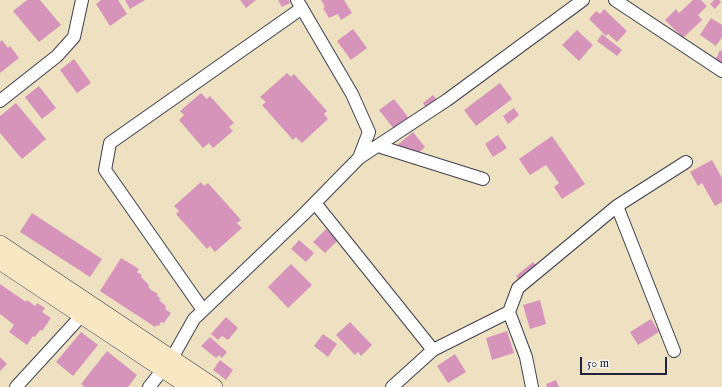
<!DOCTYPE html>
<style>
body{margin:0}
#map{position:relative;width:722px;height:387px;overflow:hidden;background:#ede1c1;font-family:"IM FELL English",serif}
canvas{display:block}
.scale{position:absolute;left:580px;top:357px;width:87px;height:18px;box-sizing:border-box;border:2px solid #22223b;border-top:0;padding-left:5px;font-size:12px;line-height:14px;white-space:nowrap;color:#22223b;-webkit-text-stroke:3px #f6f6f2;paint-order:stroke}
</style>
<div id="map">
<canvas width="722" height="387"></canvas>
<div class="scale">50 m</div>
</div>
<script>
const ctx = document.querySelector('canvas').getContext('2d');
ctx.lineJoin = 'round';
function paint(path, color) {
  ctx.fillStyle = color;
  ctx.fill(path, 'evenodd');
}
function stroke(path, color, width, dash) {
  ctx.strokeStyle = color;
  ctx.lineWidth = width;
  ctx.lineCap = dash ? 'butt' : 'round';
  ctx.setLineDash(dash || []);
  ctx.stroke(path);
}
const building = new Path2D(`
 M27,0H40L61,25L39,42L13,11Z
 M101,0H118L127,14L110,26L96,4Z
 M125,0H145L130,9Z
 M240,0H256L246,8Z
 M278,0H289L290,3L282,7Z
 M321,0H344L352,13L341,20L338,14L329,18L323,8L325,7Z
 M693,0H701L707,6L698,15L702,20L683,38L665,20L676,9L679,13Z
 M714,0H719L721,2L715,9L710,4Z
 M604,9L627,31L617,42L608,34L606,36L589,19L596,11L600,14Z
 M711,18L722,25V37L716,46L700,35Z
 M353,29L367,48L351,60L337,41Z
 M577,30L593,45L579,61L562,45Z
 M602,34L622,50L617,56L597,41Z
 M2,40L8,48L10,46L19,58L0,73V42Z
 M720,50L722,51V63L715,60Z
 M74,59L91,83L77,93L60,70Z
 M287,73L291,77L294,74L327,111L324,114L328,119L302,143L296,137L293,140L262,105L266,102L260,97Z
 M500,83L512,99L476,126L464,110Z
 M39,86L56,108L42,119L25,97Z
 M201,93L207,99L210,96L234,123L229,127L233,131L213,148L209,143L203,148L179,120L184,115L180,111Z
 M433,95L439,102L428,110L423,103Z
 M394,99L408,117L394,129L379,110Z
 M16,103L46,139L22,159L0,133V116Z
 M514,108L519,115L508,124L503,116Z
 M413,132L425,147L415,156L395,147Z
 M498,135L507,148L493,157L485,144Z
 M552,136L585,184L562,199L554,187L559,183L546,165L530,175L519,159Z
 M712,160L722,178V202L715,206L702,183L698,186L690,172Z
 M201,182L204,186L208,183L241,220L237,223L242,228L215,252L210,246L207,249L176,214L179,211L174,206Z
 M32,213L102,259L90,277L20,232Z
 M326,229L338,240L325,253L313,242Z
 M299,240L314,253L306,262L291,249Z
 M121,258L139,269L137,272L142,275L141,277L149,285L148,286L151,290L158,294L157,296L161,299L159,300L166,306L165,309L171,313L164,323L161,322L159,326L157,325L155,327L100,291Z
 M533,262L541,272L524,286L516,276Z
 M291,264L312,285L288,308L268,287Z
 M0,284L26,302L27,300L35,306L37,303L45,308L42,312L51,318L42,331L40,330L35,337L33,336L27,345L9,332L14,325L0,314Z
 M540,300L546,324L530,329L523,305Z
 M226,317L238,328L228,340L222,336L218,340L211,334Z
 M651,319L659,332L638,345L630,332Z
 M350,322L372,345L361,356L358,352L355,355L336,335Z
 M507,331L514,353L492,360L486,338Z
 M81,332L98,345L73,376L56,362Z
 M323,334L337,344L328,357L314,346Z
 M210,337L227,352L222,358L219,355L216,358L201,346Z
 M107,351L137,375L128,387H85L81,384Z
 M455,354L466,372L448,383L437,366Z
 M0,357L7,364L0,371Z
 M220,360L233,370L226,380L213,370Z
 M556,380L559,387H547L546,384Z`);
const street = new Path2D(`
 M615,0L722,71
 M0,101L57,56L74,37L82,0
 M378,146L483,179
 M359,158L447,100L583,0
 M315,203L433,350L392,387
 M617,206L674,351
 M203,310L105,170L110,143L302,8
 M433,350L509,312
 M16,387L83,314
 M149,387L172,358L194,319L304,214L359,158L369,132L352,94L297,0
 M532,387L526,357L509,312L518,288L617,206L686,162`);
const secondary = new Path2D(`
 M0,244L214,387
 M0,261L190,387`);
paint(building, '#d694ba');
stroke(street, '#403f4f', 14);
stroke(secondary, '#403f4f', 18);
stroke(street, '#fff', 12);
stroke(secondary, '#f9e7c3', 17);
</script>
